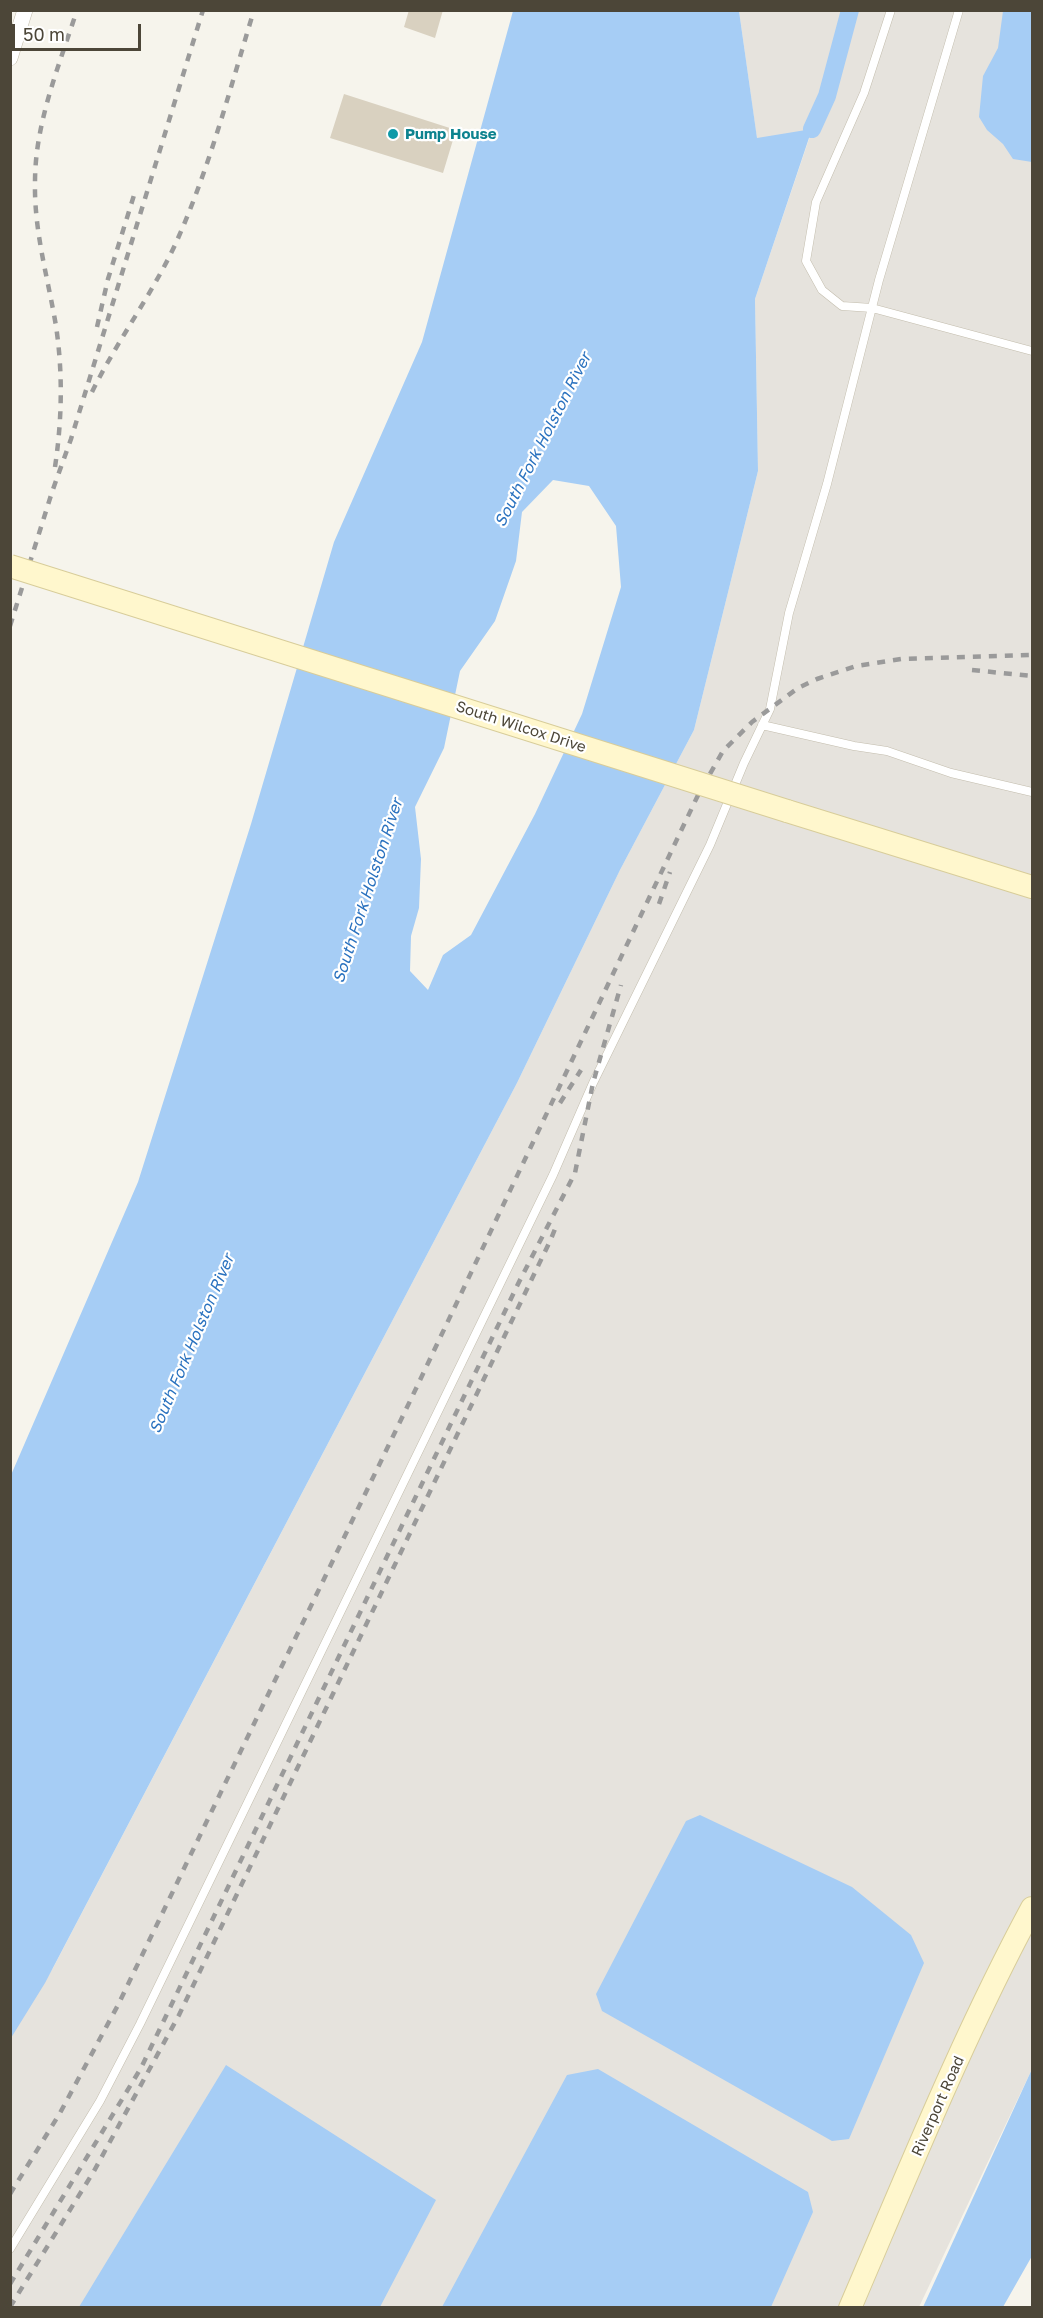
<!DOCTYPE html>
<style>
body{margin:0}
#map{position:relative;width:1043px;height:2318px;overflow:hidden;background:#f6f4ec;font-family:"Golos Text",sans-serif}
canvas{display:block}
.frame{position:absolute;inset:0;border:12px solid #4c4638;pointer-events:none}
.scale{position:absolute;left:12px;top:24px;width:129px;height:27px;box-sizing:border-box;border:3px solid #4c4638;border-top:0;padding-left:8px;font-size:18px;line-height:21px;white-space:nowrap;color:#4c4638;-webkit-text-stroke:4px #fff;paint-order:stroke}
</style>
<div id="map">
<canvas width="1043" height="2318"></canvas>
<div class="frame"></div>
<div class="scale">50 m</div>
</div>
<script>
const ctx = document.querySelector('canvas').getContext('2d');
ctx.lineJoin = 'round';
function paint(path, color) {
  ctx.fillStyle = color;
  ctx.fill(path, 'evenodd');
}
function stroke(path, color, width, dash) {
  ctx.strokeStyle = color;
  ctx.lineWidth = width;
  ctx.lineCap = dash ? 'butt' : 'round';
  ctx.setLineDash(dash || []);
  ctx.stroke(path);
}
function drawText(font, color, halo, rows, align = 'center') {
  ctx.font = font + ' "Golos Text",sans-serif';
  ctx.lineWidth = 4.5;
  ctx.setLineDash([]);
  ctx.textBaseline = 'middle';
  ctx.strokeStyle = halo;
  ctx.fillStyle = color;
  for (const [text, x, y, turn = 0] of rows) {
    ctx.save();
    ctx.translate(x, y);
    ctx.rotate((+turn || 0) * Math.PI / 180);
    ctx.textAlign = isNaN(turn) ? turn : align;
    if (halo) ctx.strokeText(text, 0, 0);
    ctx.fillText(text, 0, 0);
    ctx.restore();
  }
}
const industrial = new Path2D(`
 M739,11H1032V2069L919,2307H11L10,2035L53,1968L517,1083L620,870L694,730L758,471L755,299L812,130L757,139Z`);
const water = new Path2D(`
 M513,11H739L757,138L812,129L755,299L758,471L694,730L620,870L517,1083L45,1983L11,2038V1475L138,1182L251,824L334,542L422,342ZM553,480L589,486L616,526L621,587L582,714L535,814L471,935L443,955L428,990L410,971L411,936L419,908L421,859L415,807L444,748L460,671L495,621L516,561L522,512Z
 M1003,11H1032V162L1013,159L1003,144L987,130L979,117L983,76L998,48Z
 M700,1815L852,1887L911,1935L924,1963L849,2139L832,2141L602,2011L596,1994L686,1821Z
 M226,2065L436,2200L380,2307H79Z
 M598,2069L808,2192L813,2212L771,2307H442L567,2075Z
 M1032,2069V2256L1003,2307H923Z`);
const canal = new Path2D(`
 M812,129L827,96L850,10`);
const building = new Path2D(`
 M409,10H443L435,38L404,27Z
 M344,94L456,130L443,173L330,138Z`);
const service = new Path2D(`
 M891,10L864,93L816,202L806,261L822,290L842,306L872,308L1032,351
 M762,725L854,746L887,751L951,773L1032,792
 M10,2249L100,2101L140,2024L553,1175L593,1083L710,845L744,763L770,709L789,613L827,484L879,280L959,10`);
const minor = new Path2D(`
 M10,58L25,10`);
const secondary = new Path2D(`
 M787,811L1032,887
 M850,2308C908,2173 963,2036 1032,1908`);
const rail = new Path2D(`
 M97,327L108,279L135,192
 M92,392C117,341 151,296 175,245C209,170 230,89 254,10
 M55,467C62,420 63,373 56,326C48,278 34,232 35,182C35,123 59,66 77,10
 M10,626L52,492L71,439L203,10
 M972,670L1032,676
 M659,904L670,872
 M560,1103L581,1070
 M10,2194L60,2113L118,2005L411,1399L699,793L723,751L752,722L798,688L817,679L856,666L901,659L1032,655
 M10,2284L141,2068L519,1282L575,1173L593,1083L621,985
 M10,2307L94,2171L179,2015L551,1239L557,1224`);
const secondaryBridge = new Path2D(`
 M10,566L787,811`);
const markers = [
 [393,134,6,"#0f9aa8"]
];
const cultureNames = [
 ["Pump House",405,134]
];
const streetNames = [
 ["South Wilcox Drive",521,727,18],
 ["Riverport Road",938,2106,-66]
];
const waterNames = [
 ["South Fork Holston River",543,440,-63],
 ["South Fork Holston River",368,891,-72],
 ["South Fork Holston River",192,1344,-67]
];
paint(industrial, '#e6e3dd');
paint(water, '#a6cdf5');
stroke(canal, '#a6cdf5', 18);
paint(building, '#d9d1c0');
stroke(service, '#c3bdad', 9);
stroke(minor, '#c3bdad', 16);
stroke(secondary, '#d8cd9a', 24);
stroke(service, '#fff', 8);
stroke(minor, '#fff', 15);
stroke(secondary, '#fff7cd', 22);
stroke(rail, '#9a9a9a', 4.5, [8, 8]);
stroke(secondaryBridge, '#d8cd9a', 24, []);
stroke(secondaryBridge, '#fff7cd', 22);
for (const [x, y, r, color] of markers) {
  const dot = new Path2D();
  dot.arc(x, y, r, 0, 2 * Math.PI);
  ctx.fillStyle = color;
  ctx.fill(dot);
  stroke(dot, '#fff', 2);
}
drawText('bold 15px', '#0d838f', '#fff', cultureNames, 'left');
drawText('15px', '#4c4638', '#fff', streetNames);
drawText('italic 16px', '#2a72bf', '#fff', waterNames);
</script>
